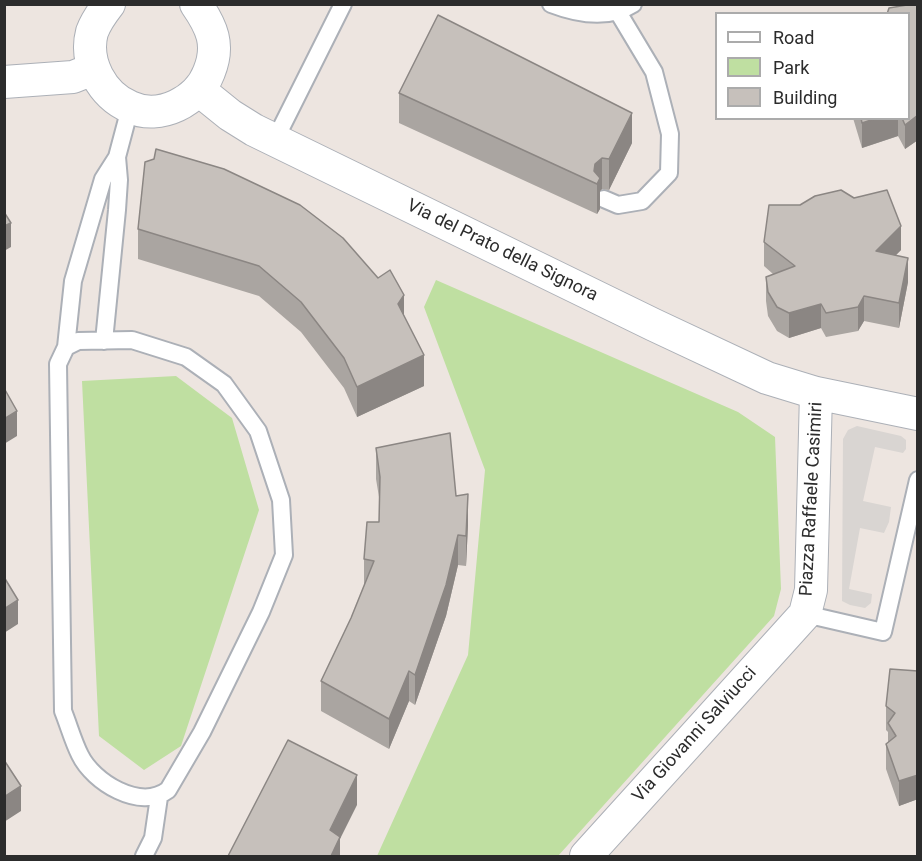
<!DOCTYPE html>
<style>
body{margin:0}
#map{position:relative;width:922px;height:861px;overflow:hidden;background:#ede5e0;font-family:Roboto,sans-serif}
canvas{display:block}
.frame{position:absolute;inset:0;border:6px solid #2c2c2c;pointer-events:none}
.legend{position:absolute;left:715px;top:12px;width:195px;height:108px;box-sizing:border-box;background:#fff;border:2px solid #ababab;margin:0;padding:8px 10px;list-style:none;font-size:18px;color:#2c2c2c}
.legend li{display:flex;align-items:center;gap:12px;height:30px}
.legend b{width:30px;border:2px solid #ababab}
</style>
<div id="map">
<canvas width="922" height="861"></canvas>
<div class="frame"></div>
<ul class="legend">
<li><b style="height:8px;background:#fff"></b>Road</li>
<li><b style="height:16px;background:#bfdfa1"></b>Park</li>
<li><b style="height:16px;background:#c6c0bb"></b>Building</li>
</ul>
</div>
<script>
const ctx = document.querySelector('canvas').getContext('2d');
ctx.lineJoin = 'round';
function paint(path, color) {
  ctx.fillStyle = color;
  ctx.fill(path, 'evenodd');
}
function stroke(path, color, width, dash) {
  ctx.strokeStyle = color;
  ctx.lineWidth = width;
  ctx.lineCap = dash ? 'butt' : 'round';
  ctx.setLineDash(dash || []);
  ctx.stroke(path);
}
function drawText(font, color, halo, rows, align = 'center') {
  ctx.font = font + ' Roboto,sans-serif';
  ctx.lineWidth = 4.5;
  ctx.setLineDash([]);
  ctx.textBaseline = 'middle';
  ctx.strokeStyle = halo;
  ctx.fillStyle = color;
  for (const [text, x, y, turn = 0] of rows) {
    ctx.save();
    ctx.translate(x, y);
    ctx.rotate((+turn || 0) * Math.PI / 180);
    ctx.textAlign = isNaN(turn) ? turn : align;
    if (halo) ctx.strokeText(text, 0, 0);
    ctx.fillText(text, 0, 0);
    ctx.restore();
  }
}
const green = new Path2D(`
 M436,280L738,412L775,437L781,589L774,616L558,856H377L468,655L485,470L424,307Z
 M176,376L232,418L259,510L181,746L144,770L99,736L82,381Z`);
const plaza = new Path2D(`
 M857,426L901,436L906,440V449L903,453L875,447L863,501L891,507L889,522L884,533L860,528L849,589L872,594L871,603L865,608L850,605L842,601L843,439L848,430Z`);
const lane = new Path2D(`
 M551,4C577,14 608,20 633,4
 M275,140L343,4
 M604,199L618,205L642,201L669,173L670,134L654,72L618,12
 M132,340L186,357L224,384L258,431L281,500L284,555L261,612L202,732L168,790C140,811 93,782 80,755C73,741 69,726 63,711L58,364L66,347L78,341Z
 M104,341L117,210L119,180L117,157L130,108
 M66,347L73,281L103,179L117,157
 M805,614L883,632L918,480
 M144,856L153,838L159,797`);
const street = new Path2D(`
 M109,4C102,13 96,21 92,32C84,62 102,95 130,107C160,121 198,101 209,72C220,45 212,27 196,4
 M4,82L73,77L93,69
 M199,90L230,115L254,130L654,325L767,378L816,393L918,414
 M586,856L805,614L811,590L816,393`);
const wall = new Path2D(`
 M918,4V140L905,149L898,136L862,148L853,118H909Z
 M399,93L632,143L609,190L602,189L600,191V209L597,214L399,123Z
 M145,162L404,315L424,386L357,417L344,388L301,332L259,296L138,259V229Z
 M800,205L901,250L896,255L908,282L899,328L864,321L858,331L826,337L821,328L789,338L777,331L768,316L766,301V277L773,274L764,266V242Z
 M376,448L456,496L468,525L466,566L458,565L446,616L415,705L409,701L389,749L321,711V681L351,618L364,587V559L379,522L380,503L376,479Z
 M918,671V799L899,806L886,769V744L888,742V732L886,730V706Z`);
const shadedWall = new Path2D(`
 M632,113V143L609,190V159Z
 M918,115V140L905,149V125Z
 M877,118H898V136L862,148V123Z
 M602,158V189L600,191V209L597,214V184L594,171L595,164Z
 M11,223V247L4,251V226Z
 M901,226V250L876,275V251Z
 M908,258V282L899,328V303Z
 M404,295V325L398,304Z
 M864,296V321L858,331V307Z
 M821,304V328L789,338V313Z
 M424,355V386L357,417V387Z
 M17,411V436L4,444V419Z
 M468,494V525L466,566V536Z
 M458,535V565L446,616L415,705V675Z
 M18,600V624L4,633V609Z
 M409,671V701L389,749V719Z
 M357,775V805L340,839V856H330V830Z
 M918,775V799L899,806V781Z
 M21,786V811L4,822V797Z`);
const building = new Path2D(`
 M913,4H918V115L905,125L902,118H909V14H887L889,8Z
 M438,15L632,113L609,159L602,158L595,164L594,171L600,178L597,184L399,93Z
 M861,118H877L862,123Z
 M156,149L224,169L300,205L343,238L378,278L390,270L404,295L398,304L424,355L357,387L344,358L301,302L259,266L138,229L145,162L154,159Z
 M841,190L854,198L887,190L901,226L876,251L908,258L899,303L864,296L858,307L826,313L821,304L789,313L777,307L768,292L766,277L795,266L764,242L769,205H800L815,196Z
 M4,212L11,223L4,226Z
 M4,388L17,411L4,419Z
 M450,433L456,496L468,494L466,536L458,535L446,585L415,675L409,671L389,719L321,681L351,618L374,561L364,559L367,522H379L380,477L376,448Z
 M4,577L18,600L4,609Z
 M890,669L918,671V775L899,781L886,744L896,736L888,723L895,713L886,706Z
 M288,740L357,775L330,830L340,837L331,856H228Z
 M4,760L21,786L4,797Z`);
const streetNames = [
 ["Via del Prato della Signora",502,251,26],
 ["Piazza Raffaele Casimiri",812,499,-87],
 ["Via Giovanni Salviucci",695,735,-48]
];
paint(green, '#bfdfa1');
paint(plaza, '#d9d5d2');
stroke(lane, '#acb0b7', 20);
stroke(street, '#acb0b7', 34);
stroke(lane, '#fff', 16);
stroke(street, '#fff', 32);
paint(wall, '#aaa5a1');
paint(shadedWall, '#8b8683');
paint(building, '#c6c0bb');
stroke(building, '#8b8683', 1.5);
drawText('18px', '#2c2c2c', '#fff', streetNames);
</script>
